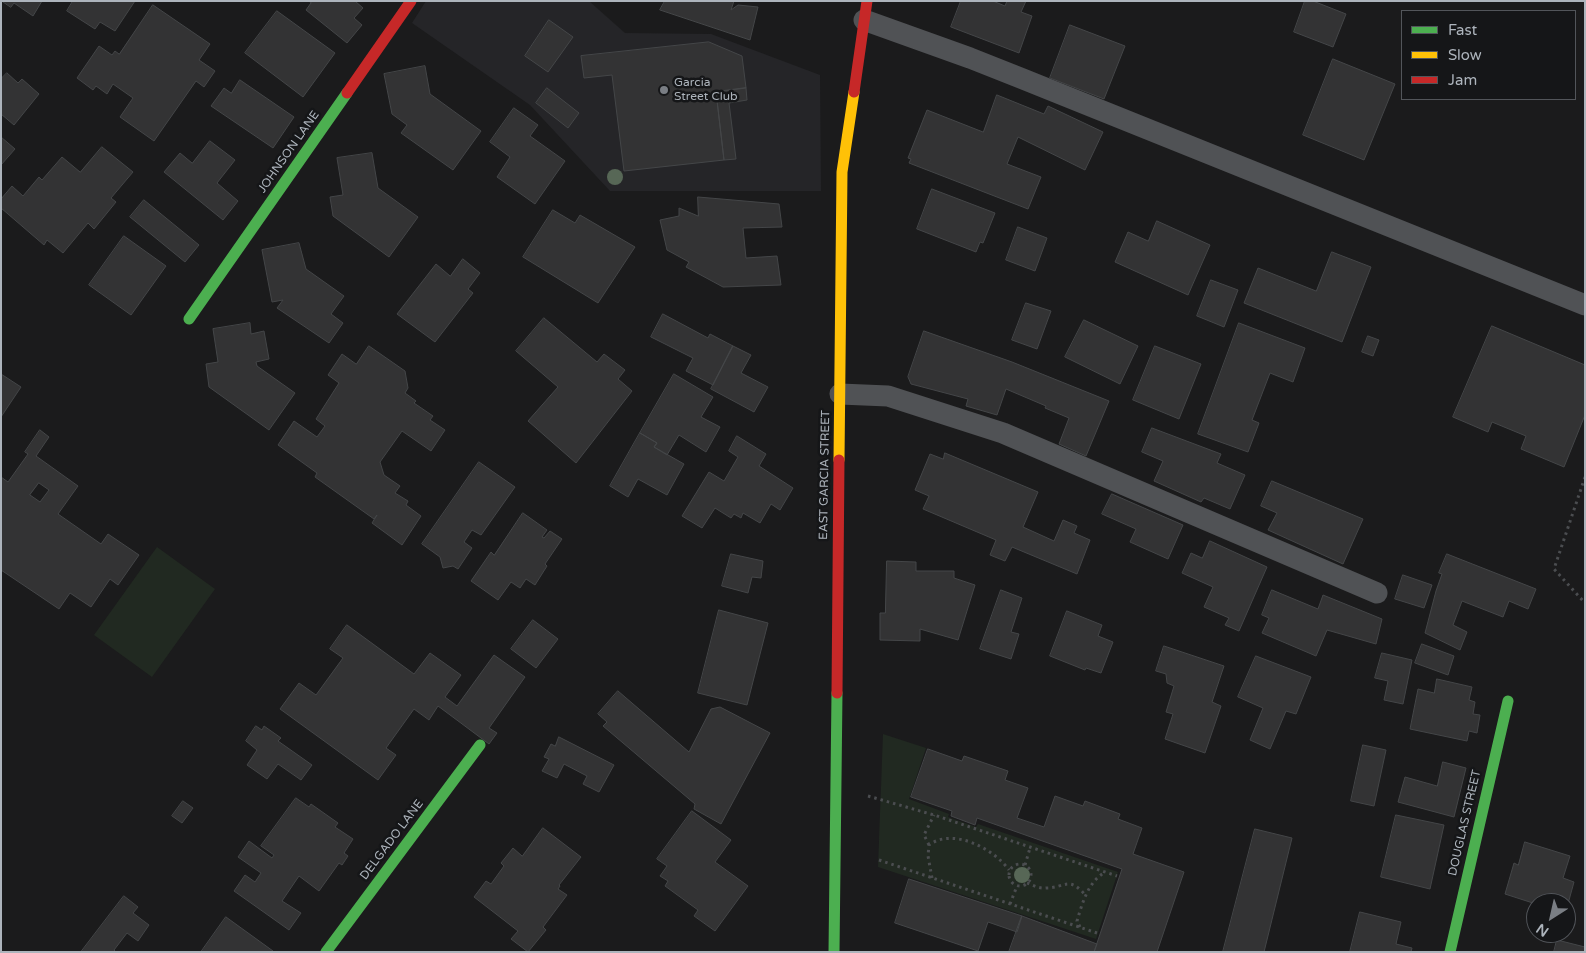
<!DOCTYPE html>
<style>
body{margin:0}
#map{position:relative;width:1586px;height:953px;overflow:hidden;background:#1b1b1c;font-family:"Varela Round",sans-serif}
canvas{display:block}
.frame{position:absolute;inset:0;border:2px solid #adb4bc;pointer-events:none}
.legend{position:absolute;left:1401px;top:10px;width:175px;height:90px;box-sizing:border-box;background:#151618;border:1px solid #52555a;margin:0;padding:6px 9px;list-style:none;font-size:15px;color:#adb4bc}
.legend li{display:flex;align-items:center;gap:10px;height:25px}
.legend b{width:25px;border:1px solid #52555a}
.north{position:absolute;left:1526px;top:893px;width:50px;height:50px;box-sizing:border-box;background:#151618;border:1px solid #52555a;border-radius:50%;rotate:215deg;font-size:14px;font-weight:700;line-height:20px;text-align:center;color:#adb4bc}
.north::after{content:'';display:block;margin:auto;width:18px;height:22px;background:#7a7e84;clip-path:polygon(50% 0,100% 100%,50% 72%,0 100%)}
</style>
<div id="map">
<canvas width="1586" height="953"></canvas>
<div class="frame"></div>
<ul class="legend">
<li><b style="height:6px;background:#4caf50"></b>Fast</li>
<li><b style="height:6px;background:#ffc107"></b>Slow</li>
<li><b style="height:6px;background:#c62828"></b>Jam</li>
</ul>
<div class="north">N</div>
</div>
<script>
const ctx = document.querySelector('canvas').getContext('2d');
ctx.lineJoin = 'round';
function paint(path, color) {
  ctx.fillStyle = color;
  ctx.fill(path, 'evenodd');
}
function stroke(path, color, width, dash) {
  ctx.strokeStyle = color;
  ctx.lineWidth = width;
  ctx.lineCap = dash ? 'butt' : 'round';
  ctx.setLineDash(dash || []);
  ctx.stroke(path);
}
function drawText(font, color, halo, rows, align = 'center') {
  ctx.font = font + ' "Varela Round",sans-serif';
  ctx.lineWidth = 5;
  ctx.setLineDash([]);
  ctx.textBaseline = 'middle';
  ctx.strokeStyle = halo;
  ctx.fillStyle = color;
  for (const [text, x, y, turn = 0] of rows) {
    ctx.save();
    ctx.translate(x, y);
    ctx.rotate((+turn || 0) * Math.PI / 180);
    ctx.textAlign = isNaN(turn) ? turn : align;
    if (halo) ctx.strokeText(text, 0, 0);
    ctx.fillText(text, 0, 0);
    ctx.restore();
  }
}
const built = new Path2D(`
 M426,1H589L625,33L711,34L820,75L821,191H610L530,105L412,23Z`);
const green = new Path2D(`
 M157,547L215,589L152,677L94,635Z
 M883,734L926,748L909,799L949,814L948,817L976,827L978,824L1118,872L1096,939L878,867Z`);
const building = new Path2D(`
 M2,1H42L33,16L14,3L11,7Z
 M73,1H135L115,31L100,22L95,29L67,11Z
 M309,1H355L363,8L354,18L362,25L347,43L306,10L311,3Z
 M665,1H734L731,10L738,5L758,7L750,40L660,10Z
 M961,1H993L1005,6L1007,1H1026L1021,12L1032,16L1019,53L951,27Z
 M1305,1H1313L1346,14L1333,47L1294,32Z
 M153,5L210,44L199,60L215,71L204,87L196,81L154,141L120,117L133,98L113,84L107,94L96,86L93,90L77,78L99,46L112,55L115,51L119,54Z
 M277,11L335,53L303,97L245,53Z
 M549,20L573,37L548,72L525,56Z
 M1070,25L1125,46L1104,99L1050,78Z
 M709,42L742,56L746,88L716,92L724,160L624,171L612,75L584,78L581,56Z
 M1333,59L1395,84L1364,160L1303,135Z
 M425,66L430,94L481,131L453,170L401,133L407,125L392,114L384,74Z
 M7,73L18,83L22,79L39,94L14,125L1,114V79Z
 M240,80L294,117L273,148L211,106L224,88L231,93Z
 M547,88L579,113L568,128L536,103Z
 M746,88L747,100L729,103L736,159L724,160L716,92Z
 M997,95L1044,114L1048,106L1103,132L1085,170L1018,137L1007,164L1041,177L1028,209L909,163L911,159L908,158L927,110L983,132Z
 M514,108L538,125L530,136L565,161L535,204L497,177L510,157L490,142Z
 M1,137L15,149L1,165Z
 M210,141L235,160L217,183L238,201L223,220L164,172L180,153L192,163Z
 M102,147L133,172L111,198L116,202L94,229L88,223L63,253L47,240L44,245L1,208V199L12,186L23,196L39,177L42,180L62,157L80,172Z
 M372,153L378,188L418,217L389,257L333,216L330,197L343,195L337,158Z
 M932,189L995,213L983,243L980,242L976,252L917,229Z
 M698,197L779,204L782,227L743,228L746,258L777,256L781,285L723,287L686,267L689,262L667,250L660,220L679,216V208L698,216Z
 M144,200L199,245L185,262L130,217Z
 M553,210L575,223L580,215L635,247L598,303L523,257Z
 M1157,221L1210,245L1188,295L1115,262L1128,232L1148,241Z
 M1018,227L1047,238L1035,271L1006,260Z
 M124,236L166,266L131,315L89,285Z
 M299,243L306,269L344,296L331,314L343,323L329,343L277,308L283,300L272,302L262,250Z
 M1332,252L1371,267L1342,342L1244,303L1258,268L1316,291Z
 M463,259L480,273L468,289L473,293L435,342L397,314L436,264L450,276Z
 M1211,280L1238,290L1224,327L1197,316Z
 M1026,303L1051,311L1037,349L1012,340Z
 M663,314L708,338L710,334L733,346L713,385L686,371L693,358L651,337Z
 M544,318L597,362L604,354L625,370L618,379L632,391L576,463L528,421L558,387L516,351Z
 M1084,320L1138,346L1120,384L1065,357Z
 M250,323L251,334L264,331L269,359L256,362L257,366L295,393L269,430L209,387L206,364L218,362L213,329Z
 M1239,323L1305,348L1293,382L1270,373L1252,420L1259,423L1248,452L1198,434Z
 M1492,326L1585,365V415L1564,467L1521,449L1526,436L1492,422L1488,432L1453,417Z
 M924,331L1012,362L1109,401L1086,456L1059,444L1069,418L1045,408L1046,406L1006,389L997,415L966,406L968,399L911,384L908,377Z
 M1368,336L1379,340L1373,356L1362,352Z
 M369,346L405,371L408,388L405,393L416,401L414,403L433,416L430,420L445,430L431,451L402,431L380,462L384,475L400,486L395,493L408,501L406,505L421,516L402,545L372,523L377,515L374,519L315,477L317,473L278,445L294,421L317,437L325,426L316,419L339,383L328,375L342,354L356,364Z
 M733,346L751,355L741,373L768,387L754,412L711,389Z
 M1155,346L1201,364L1179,419L1133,400Z
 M1,374L21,387L1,417Z
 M674,374L713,397L701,417L720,427L706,452L679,435L667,455L654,447L657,443L640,433Z
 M1152,428L1221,454L1217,463L1245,475L1230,509L1204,498L1201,502L1154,481L1163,461L1142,452Z
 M40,430L49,437L36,456L78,486L58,514L101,544L108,534L139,555L118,585L110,579L91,607L70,593L59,609L1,570V477L8,482L28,454L25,452ZM39,483L49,490L40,502L30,495Z
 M640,433L657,443L654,447L684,464L667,495L638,479L628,497L610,486Z
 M737,436L766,454L759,466L793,488L780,510L771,504L760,523L743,513L741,518L734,514L731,518L715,508L702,528L682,516L709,472L724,481L738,457L729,451Z
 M945,453L1038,492L1023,527L1054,541L1063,520L1077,526L1074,533L1090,540L1077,574L1012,547L1005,561L990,555L996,540L923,509L929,496L915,490L930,454L943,459Z
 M479,462L515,487L481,535L472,530L464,542L472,548L458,569L453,566L443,568L440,557L422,544Z
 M1272,481L1363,519L1343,564L1268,530L1277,513L1261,506Z
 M1112,494L1183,525L1168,559L1130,542L1136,529L1102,514Z
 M523,513L547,530L542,537L544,538L550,531L562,539L545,564L547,566L535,585L526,579L520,588L511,582L498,600L471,581L491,552L494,555Z
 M1210,541L1267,567L1239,631L1225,625L1229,618L1204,607L1213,587L1182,573L1191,553L1202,558Z
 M731,554L763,561L761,578L752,577L748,593L722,586Z
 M1447,554L1536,589L1528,609L1509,601L1503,617L1462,601L1453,625L1467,632L1460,650L1425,633L1436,591L1442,574L1439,573Z
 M887,561L916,562V571H954V578L975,585L958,640L920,629V641L880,640V613H885Z
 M1403,575L1432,585L1424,608L1395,599Z
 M1001,590L1022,598L1011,632L1019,634L1011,659L980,649Z
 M1272,590L1318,609L1323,595L1382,619L1376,644L1327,630L1316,656L1262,633L1269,618L1262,615Z
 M719,610L768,623L747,705L698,693Z
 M1067,611L1102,625L1098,636L1113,642L1101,673L1086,668L1085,670L1050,656Z
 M533,620L558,639L536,668L511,649Z
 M347,625L414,674L430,653L461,675L445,697L457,706L494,655L525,677L489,728L497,733L489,744L438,706L429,720L414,709L386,748L396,755L378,780L280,709L299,683L316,695L343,658L330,649Z
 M1422,644L1454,656L1448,675L1415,663Z
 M1164,646L1224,666L1212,702L1221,706L1205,753L1165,739L1173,714L1166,712L1174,686L1167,683L1166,674L1156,671Z
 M1382,653L1412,660L1403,704L1384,700L1388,681L1375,678Z
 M1256,656L1311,677L1296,714L1286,711L1270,749L1250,740L1263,708L1238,697Z
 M1437,679L1472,687L1469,700L1475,702L1473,714L1480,715L1477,733L1469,731L1467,741L1410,729L1418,689L1434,693Z
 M618,691L689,752L711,709L720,707L770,733L721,824L694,809L695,804L603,726L607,722L598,714Z
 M256,726L262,730L264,726L281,738L278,741L312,765L301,780L278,764L267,779L247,765L257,750L246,741Z
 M559,737L614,765L599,792L583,784L587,776L564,764L557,778L542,771L549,759L544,757L551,744L555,746Z
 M1363,745L1386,750L1374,806L1351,801Z
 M928,749L962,761L964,756L1008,771L1005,780L1028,788L1017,818L1044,827L1055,796L1083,806L1085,801L1120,814L1118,819L1142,828L1133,854L1184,872L1157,952H1094L1122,869L977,818L975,825L951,816L952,811L911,797Z
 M1443,762L1466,768L1454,817L1398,802L1405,777L1437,786Z
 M296,798L309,807L311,804L338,823L335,827L353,839L344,853L348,856L342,865L339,863L319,891L299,876L282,901L301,913L289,930L234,891L245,875L255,882L261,873L238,857L249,841L272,858L274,855L261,846Z
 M183,801L193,808L182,823L172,816Z
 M692,811L731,840L715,862L748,886L715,931L694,916L698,910L665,886L668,881L660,876L667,866L657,859Z
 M1396,815L1444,825L1430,889L1381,877Z
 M543,828L581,857L559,885L560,886L558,889L567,895L543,927L546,930L528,952L511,939L518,931L474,897L486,881L491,884L504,866L501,863L513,848L522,856Z
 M1255,829L1292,838L1264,952H1223Z
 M1525,842L1570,856L1563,878L1574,882L1566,911V903L1536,904L1505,894L1514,863L1518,865Z
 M909,879L1022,916L1017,932L988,922L978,951L895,923Z
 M124,896L138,907L133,913L149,925L138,941L127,933L114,950L116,952H81Z
 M1360,912L1401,922L1396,944L1412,948L1411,952H1350Z
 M1022,916L1097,944L1094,952H1009Z
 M226,917L273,951V952H201Z
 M1557,940L1585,947V952H1554Z`);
const path = new Path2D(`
 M1585,477L1554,569L1585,603
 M868,796L934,815L1117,876
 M929,845L924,835L934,815
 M879,860L1097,933
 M1009 875a11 11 0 1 1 22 0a11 11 0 1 1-22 0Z
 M1025,865L1030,848
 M932,878L928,856L929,845C953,827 994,849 1009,870
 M1027,883C1033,885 1039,889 1046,888C1065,888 1069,875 1086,896
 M1010,904L1017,886
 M1080,927L1077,921C1082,904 1088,882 1104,873`);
const lane = new Path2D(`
 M864,20L970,58L1023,79L1585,305
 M840,394L888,396L1003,433L1377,593`);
const fast = new Path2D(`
 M189,319L347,93
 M326,952L480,745
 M834,952L837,693
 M1450,952L1508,701`);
const slow = new Path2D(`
 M839,460L842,172L854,92`);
const jam = new Path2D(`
 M854,92L867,1
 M347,93L411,1
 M837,693L839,460`);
const trees = [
 [615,177],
 [1022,875]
];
const markers = [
 [664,90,5,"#7a7e84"]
];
const poiNames = [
 ["Garcia",674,83],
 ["Street Club",674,97]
];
const streetNames = [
 ["JOHNSON LANE",289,152,-55],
 ["EAST GARCIA STREET",825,475,-89],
 ["DOUGLAS STREET",1465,823,-77],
 ["DELGADO LANE",392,840,-53]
];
paint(built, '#252528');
paint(green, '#212921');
paint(building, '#333334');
stroke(building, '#444648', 1);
stroke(path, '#4b4d50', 3, [2.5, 4]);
stroke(lane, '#505255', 21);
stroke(fast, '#4caf50', 11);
stroke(slow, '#ffc107', 11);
stroke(jam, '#c62828', 11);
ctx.fillStyle = '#576756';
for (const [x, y] of trees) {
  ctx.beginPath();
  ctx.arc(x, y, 8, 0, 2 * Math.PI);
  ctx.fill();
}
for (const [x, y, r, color] of markers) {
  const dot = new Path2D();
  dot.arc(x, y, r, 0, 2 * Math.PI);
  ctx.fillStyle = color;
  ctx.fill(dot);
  stroke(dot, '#151618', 2);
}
drawText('12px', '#adb4bc', '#151618', poiNames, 'left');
drawText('12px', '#adb4bc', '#151618', streetNames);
</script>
